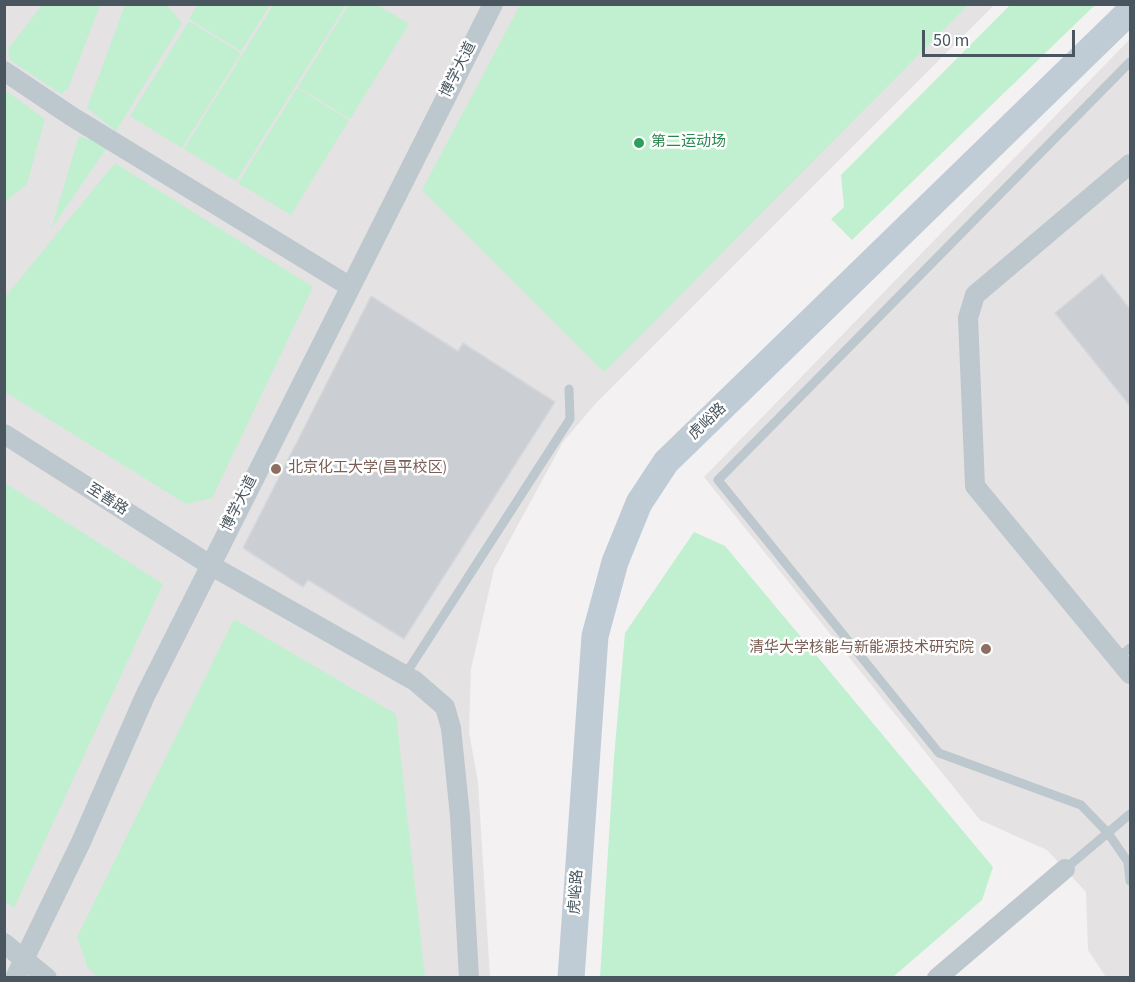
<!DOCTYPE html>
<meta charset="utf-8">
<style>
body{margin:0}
#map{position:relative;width:1135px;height:982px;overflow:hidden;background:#f4f1f2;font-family:"Source Sans 3",sans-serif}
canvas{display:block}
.frame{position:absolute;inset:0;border:6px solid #49565f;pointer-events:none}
.scale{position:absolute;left:922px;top:30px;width:153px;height:27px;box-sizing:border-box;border:3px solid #49565f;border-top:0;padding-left:8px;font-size:18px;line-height:21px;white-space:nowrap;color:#49565f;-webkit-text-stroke:4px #fff;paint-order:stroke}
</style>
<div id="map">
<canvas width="1135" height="982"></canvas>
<div class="frame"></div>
<div class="scale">50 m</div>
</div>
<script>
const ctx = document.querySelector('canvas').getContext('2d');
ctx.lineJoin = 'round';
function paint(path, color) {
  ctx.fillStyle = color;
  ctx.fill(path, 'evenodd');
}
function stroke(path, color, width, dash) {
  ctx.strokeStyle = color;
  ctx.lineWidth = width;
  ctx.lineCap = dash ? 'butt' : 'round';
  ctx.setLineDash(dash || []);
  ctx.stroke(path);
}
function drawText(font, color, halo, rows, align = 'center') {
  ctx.font = font + ' "Source Sans 3","Noto Sans SC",sans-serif';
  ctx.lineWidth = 5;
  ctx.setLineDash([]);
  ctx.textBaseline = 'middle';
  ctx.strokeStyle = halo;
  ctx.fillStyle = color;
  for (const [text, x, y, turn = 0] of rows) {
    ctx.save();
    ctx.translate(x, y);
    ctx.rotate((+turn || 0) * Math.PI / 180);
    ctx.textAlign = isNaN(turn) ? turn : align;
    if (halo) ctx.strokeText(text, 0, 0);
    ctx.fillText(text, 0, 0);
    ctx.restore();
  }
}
const education = new Path2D(`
 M5,5H994L596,403L563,442L494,569L471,669L469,732L478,782L490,977L5,978Z
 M1130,39V977H1106L1088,950L1086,892L1047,850L980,820L704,477Z`);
const green = new Path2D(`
 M43,4L100,5L68,89L61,94L10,60L8,49Z
 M349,4L378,5L409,24L350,119L298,87Z
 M125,5H167L182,23L116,131L87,108Z
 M197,5L198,4L270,5L241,51L189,19Z
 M273,5H346L236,181L184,149Z
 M520,5V4L968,5L604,372L422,190Z
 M1010,5H1095L852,240L831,219L844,207L841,175Z
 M189,21L241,53L182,148L130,116Z
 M297,88L349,120L291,215L238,183Z
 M5,90L45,119L27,184L5,202Z
 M79,136L108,146L51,229Z
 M115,163L313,287L212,498L186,504L5,392V297Z
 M5,483L163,584L14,908L4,901Z
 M694,532L725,546L993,867L982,900L893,977H600L614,757L625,633Z
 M234,619L396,714L425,977L99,978L88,968L77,937Z`);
const building = new Path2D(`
 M1102,274L1130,309V406L1055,313Z
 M371,296L458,351L463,343L555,402L404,639L308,580L303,587L243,548Z`);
const lane = new Path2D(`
 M1130,62L718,480L939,753L1081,805L1108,833L1128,862L1130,881
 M1118,658L1130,648
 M405,675L570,419L569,389
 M1065,869L1130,814`);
const street = new Path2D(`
 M4,71L71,116L349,286
 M1130,164L975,295L968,318L975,486L1130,674
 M4,434L210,565L415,681L445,707L451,728L460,816L469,978
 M4,943L47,978
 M15,978L81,842L145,696L493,4
 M937,978L1065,869`);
const secondary = new Path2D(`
 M571,978L595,636L615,562L639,503L666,462L1130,11`);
const markers = [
 [639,143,6,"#2e9e5b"],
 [276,469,6,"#8d6e63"],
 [986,649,6,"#8d6e63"]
];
const streetNames = [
 ["博学大道",459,70,-63],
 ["虎峪路",708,422,-44],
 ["至善路",107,500,33],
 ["博学大道",240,504,-63],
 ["虎峪路",577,892,-86]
];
const leisureNames = [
 ["第二运动场",651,143]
];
const educationNames = [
 ["北京化工大学(昌平校区)",288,469],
 ["清华大学核能与新能源技术研究院",974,649,"right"]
];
paint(education, '#e5e2e4');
paint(green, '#c1f0d0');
paint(building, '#cbcfd4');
stroke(building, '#d5d8dd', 1.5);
stroke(lane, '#bdc7ce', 9);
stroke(street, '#bdc7ce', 20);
stroke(secondary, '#bfcbd5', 27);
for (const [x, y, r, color] of markers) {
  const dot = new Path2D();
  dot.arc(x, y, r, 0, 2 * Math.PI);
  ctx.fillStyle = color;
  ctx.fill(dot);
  stroke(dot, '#fff', 2);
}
drawText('15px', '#49565f', '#fff', streetNames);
drawText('15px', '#27864d', '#fff', leisureNames, 'left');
drawText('15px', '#785e54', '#fff', educationNames, 'left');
</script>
